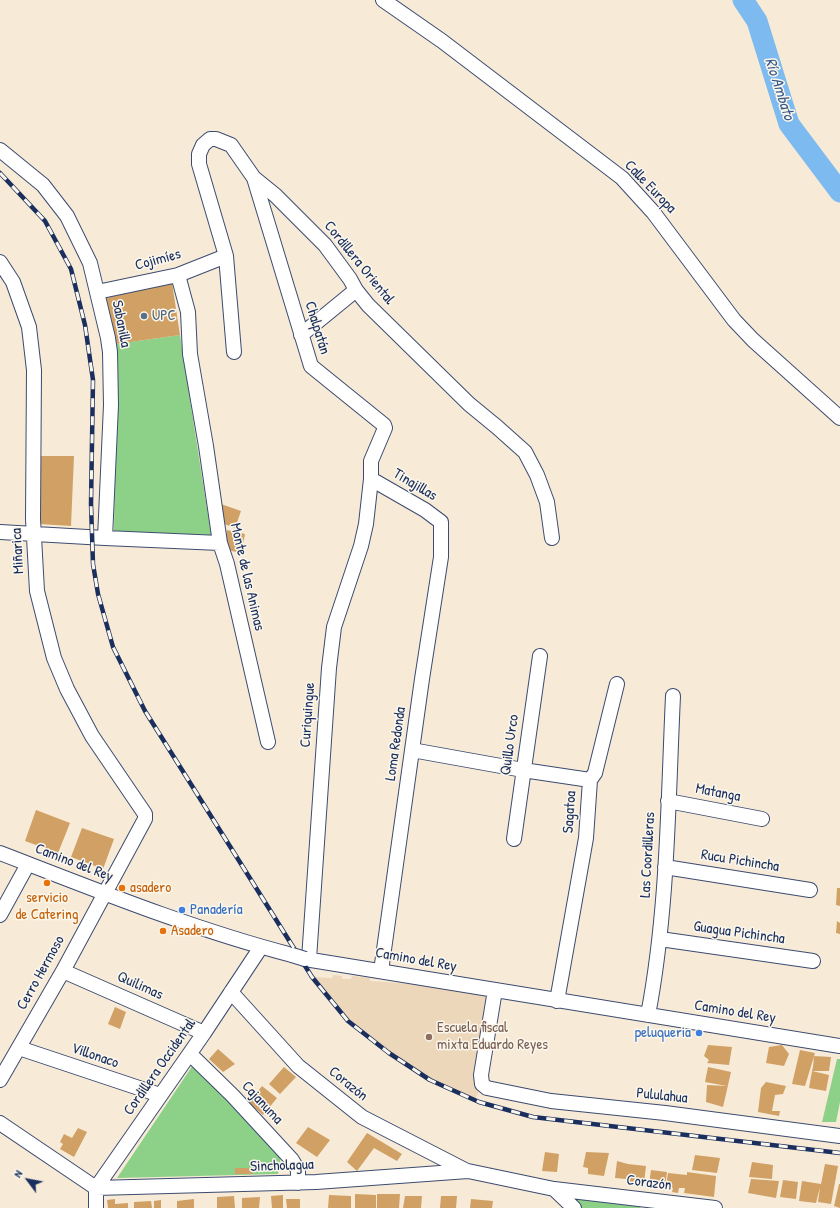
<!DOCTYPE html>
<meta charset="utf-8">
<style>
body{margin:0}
#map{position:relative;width:840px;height:1208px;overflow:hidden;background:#f7ebd7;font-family:"Patrick Hand",sans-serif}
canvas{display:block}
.north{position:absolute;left:8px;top:1160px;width:40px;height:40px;-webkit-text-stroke:3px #fbf7ec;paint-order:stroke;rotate:302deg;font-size:11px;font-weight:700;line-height:16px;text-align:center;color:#1b2f5e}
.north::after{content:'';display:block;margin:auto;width:14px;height:18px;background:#1b2f5e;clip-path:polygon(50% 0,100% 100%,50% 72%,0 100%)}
</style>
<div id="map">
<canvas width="840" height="1208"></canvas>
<div class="north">N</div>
</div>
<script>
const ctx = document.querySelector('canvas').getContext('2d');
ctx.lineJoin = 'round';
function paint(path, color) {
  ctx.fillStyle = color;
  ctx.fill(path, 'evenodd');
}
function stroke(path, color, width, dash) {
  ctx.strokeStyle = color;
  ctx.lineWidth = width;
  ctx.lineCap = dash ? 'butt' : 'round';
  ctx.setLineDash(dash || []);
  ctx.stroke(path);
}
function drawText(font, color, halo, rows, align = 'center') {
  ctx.font = font + ' "Patrick Hand",sans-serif';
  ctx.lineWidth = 3;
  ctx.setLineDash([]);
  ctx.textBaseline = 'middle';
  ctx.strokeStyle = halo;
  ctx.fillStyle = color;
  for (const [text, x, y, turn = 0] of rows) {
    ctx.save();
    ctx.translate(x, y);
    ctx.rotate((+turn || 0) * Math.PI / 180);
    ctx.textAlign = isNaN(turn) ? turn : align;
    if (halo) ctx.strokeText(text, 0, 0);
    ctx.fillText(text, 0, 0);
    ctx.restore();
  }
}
const built = new Path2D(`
 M333,975L342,976V979H351L352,976L370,978V981L495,990L482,1084L475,1100L430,1080L389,1053L348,1021L312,977L332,978Z`);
const green = new Path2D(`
 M180,335L211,535L114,531L116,344Z
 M837,1059H840V1102L836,1122H822Z
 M193,1065L281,1155L278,1174L117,1178Z
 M575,1199L641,1206L640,1208H582L573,1203Z`);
const river = new Path2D(`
 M743,0L757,21L789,124L840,192`);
const building = new Path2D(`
 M172,283L180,335L116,344L106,298Z
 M41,456H74L71,526L39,524Z
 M221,504L241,511L235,528L219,522Z
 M227,530L245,534L241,553L223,549Z
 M36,810L70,823L58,853L25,841Z
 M82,828L114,839L103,869L71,857Z
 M837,888H840V906L836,905Z
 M837,921L840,923V934L836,933Z
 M115,1007L126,1012L120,1029L108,1024Z
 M708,1045L732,1047L729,1065L707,1063L709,1060L704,1056Z
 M782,1045L789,1054L784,1066L766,1063L769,1047Z
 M218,1049L235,1064L223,1072L209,1059Z
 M800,1050L815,1053L805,1086L792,1084Z
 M814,1056L831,1057L829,1071H812L813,1067Z
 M284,1067L296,1077L280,1094L269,1084Z
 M708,1067L731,1072L723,1107L706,1102L707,1085L727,1086L705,1082Z
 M812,1071L829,1075L826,1091L809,1088Z
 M766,1082L786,1086L783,1094L775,1095L772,1111H780L779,1116L758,1112L761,1088Z
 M262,1086L277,1098L263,1115L249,1103Z
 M308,1127L330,1140L317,1157L296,1143Z
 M78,1128L87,1132L74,1157L60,1149L63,1144L60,1142L64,1134L72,1138Z
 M367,1133L402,1154L397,1161L374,1148L357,1171L347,1162Z
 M545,1152L559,1154L557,1172L542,1171Z
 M586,1152L609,1153L604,1176L588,1174V1168L583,1167Z
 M695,1155L720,1158L717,1173L692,1170Z
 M617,1161L628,1164L646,1166L644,1183L626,1181V1179L615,1178Z
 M752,1162L773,1165L772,1179L749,1177Z
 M825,1164L838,1166L831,1204L818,1202L820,1187L816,1203L799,1201L802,1181L821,1184Z
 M235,1168H253V1174H235Z
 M651,1170L667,1172L665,1187L649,1184Z
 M687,1172L716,1176L714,1197L684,1193L685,1188H679L678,1193L672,1192L673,1188L666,1186L668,1173L687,1175Z
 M751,1179L779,1181L776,1198L748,1193Z
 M783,1180L798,1182L796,1199L780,1197Z
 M839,1184H840V1208L834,1206Z
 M355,1194L376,1195V1208H355Z
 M377,1194H400L399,1208H377Z
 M283,1195V1208H272L271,1196Z
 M329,1195L351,1196V1208H328Z
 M234,1196L235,1208H217V1197Z
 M405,1196H422L421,1208H403Z
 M441,1196H457L456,1208H440Z
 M260,1197L259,1208H242V1198Z
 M115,1199V1204L128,1203V1208H108L107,1200Z
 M194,1199V1208H177V1201Z
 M286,1199H300V1208H287Z
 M471,1199L493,1201L492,1208H470Z
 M161,1200V1208H154V1201Z
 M151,1201L152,1208H134V1202Z`);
const minor = new Path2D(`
 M383,0L442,41L622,178L653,212L734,320L753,340L840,418
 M0,150L43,185L67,216L90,263L108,338L110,352L111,405L105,538
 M254,178L311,366L384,425L385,428L371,461V479L366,524L361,546L334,627L329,668L309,959
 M0,262L13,282L29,327L34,370L33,519L37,591L54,658L67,689L92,736L145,814V819L63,971L0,1080
 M178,275L188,312L190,354L206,446L220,543L227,564L268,742
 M97,292L178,275L226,256
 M301,335L356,290
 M234,352L226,256L199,164V154L203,145L210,139H216L231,145L254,178L275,195L325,245L350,279L356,290L368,305L469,404L497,427L525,452L537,475L547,502L552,538
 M371,479L425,510L441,522V557L422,679L381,971
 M0,532L105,538L220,543
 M412,750L523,770L590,780
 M590,780L595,773L617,684
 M668,801L762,819
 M514,839L540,656
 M0,853C96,890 192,929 292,955
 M665,867L810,890
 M0,915L28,864
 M660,939L813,961
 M305,959L840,1046
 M63,971L204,1033
 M495,990L481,1075L482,1084L487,1088L551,1101L665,1113L840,1136
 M231,992L298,1066L362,1117L467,1171
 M557,1001L586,838L590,780
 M648,1015C668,910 668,802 673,696
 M19,1048L160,1095
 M190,1054L233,1096L292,1160L298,1170V1183
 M0,1123L96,1188L316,1182L468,1171L554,1189L715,1208
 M554,1189L574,1208
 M96,1208V1188L204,1033L261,947`);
const rail = new Path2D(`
 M0,173L45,221L71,269L85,325L93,380L91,504L93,564L98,594L113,647L145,711L312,977L348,1021L389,1053L430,1080L479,1102L533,1117L840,1153`);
const minorBridge = new Path2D(`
 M292,955L305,959`);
const markers = [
 [144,316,4,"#5c6f8a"],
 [47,883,4,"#e8710a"],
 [122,888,4,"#e8710a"],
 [182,910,4,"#3f7fe0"],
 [163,931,4,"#e8710a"],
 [699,1033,4,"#3f7fe0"],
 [429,1037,4,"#8d6e63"]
];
const streetNames = [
 ["Calle Europa",650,187,46],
 ["Cojimíes",158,260,-15],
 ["Cordillera Oriental",359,263,51],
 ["Sabanilla",121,324,79],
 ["Chalpatán",317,328,73],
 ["Tinajillas",415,485,31],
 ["Miñarica",18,551,-93],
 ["Monte de las Animas",247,577,77],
 ["Curiquingue",308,715,-86],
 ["Loma Redonda",396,744,-82],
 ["Quillo Urco",510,745,-82],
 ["Matanga",718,793,11],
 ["Sagatoa",570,812,-86],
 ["Las Coordilleras",648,855,-87],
 ["Rucu Pichincha",740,861,9],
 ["Camino del Rey",74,863,21],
 ["Guagua Pichincha",739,933,8],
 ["Camino del Rey",416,960,10],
 ["Cerro Hermoso",41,973,-61],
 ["Quilimas",140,986,24],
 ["Camino del Rey",735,1012,9],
 ["Villonaco",95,1056,19],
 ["Cordillera Occidental",160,1067,-55],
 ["Corazón",348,1084,39],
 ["Pululahua",662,1096,6],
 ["Cajanuma",262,1103,47],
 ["Sincholagua",282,1166,-2],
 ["Corazón",649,1183,7]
];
const serviceNames = [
 ["UPC",152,316]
];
const foodNames = [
 ["asadero",130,888],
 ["servicio",47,898,"center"],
 ["de Catering",47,915,"center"],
 ["Asadero",171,931]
];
const shopNames = [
 ["Panadería",190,910],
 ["peluqueria",691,1033,"right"]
];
const educationNames = [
 ["Escuela fiscal",437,1028],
 ["mixta Eduardo Reyes",437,1045]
];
const waterNames = [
 ["Río Ambato",779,89,72]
];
paint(built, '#ecd7ba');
paint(green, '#8dd189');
stroke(river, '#7cbaef', 21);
paint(building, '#d0a064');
stroke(minor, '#3c4b70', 16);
stroke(minor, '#fff', 14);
stroke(rail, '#1b2f5e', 4.5);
stroke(rail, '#fbf7ec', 3, [9]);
stroke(minorBridge, '#3c4b70', 16, []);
stroke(minorBridge, '#fff', 14);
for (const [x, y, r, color] of markers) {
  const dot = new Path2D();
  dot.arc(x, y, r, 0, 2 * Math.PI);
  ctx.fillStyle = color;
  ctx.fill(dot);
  stroke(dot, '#fbf7ec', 1.5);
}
drawText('15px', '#1b2f5e', '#fbf7ec', streetNames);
drawText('15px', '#4e5e75', '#fbf7ec', serviceNames, 'left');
drawText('15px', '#c56008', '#fbf7ec', foodNames, 'left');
drawText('15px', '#366cbe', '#fbf7ec', shopNames, 'left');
drawText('15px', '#785e54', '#fbf7ec', educationNames, 'left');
drawText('italic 16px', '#38598a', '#fbf7ec', waterNames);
</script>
